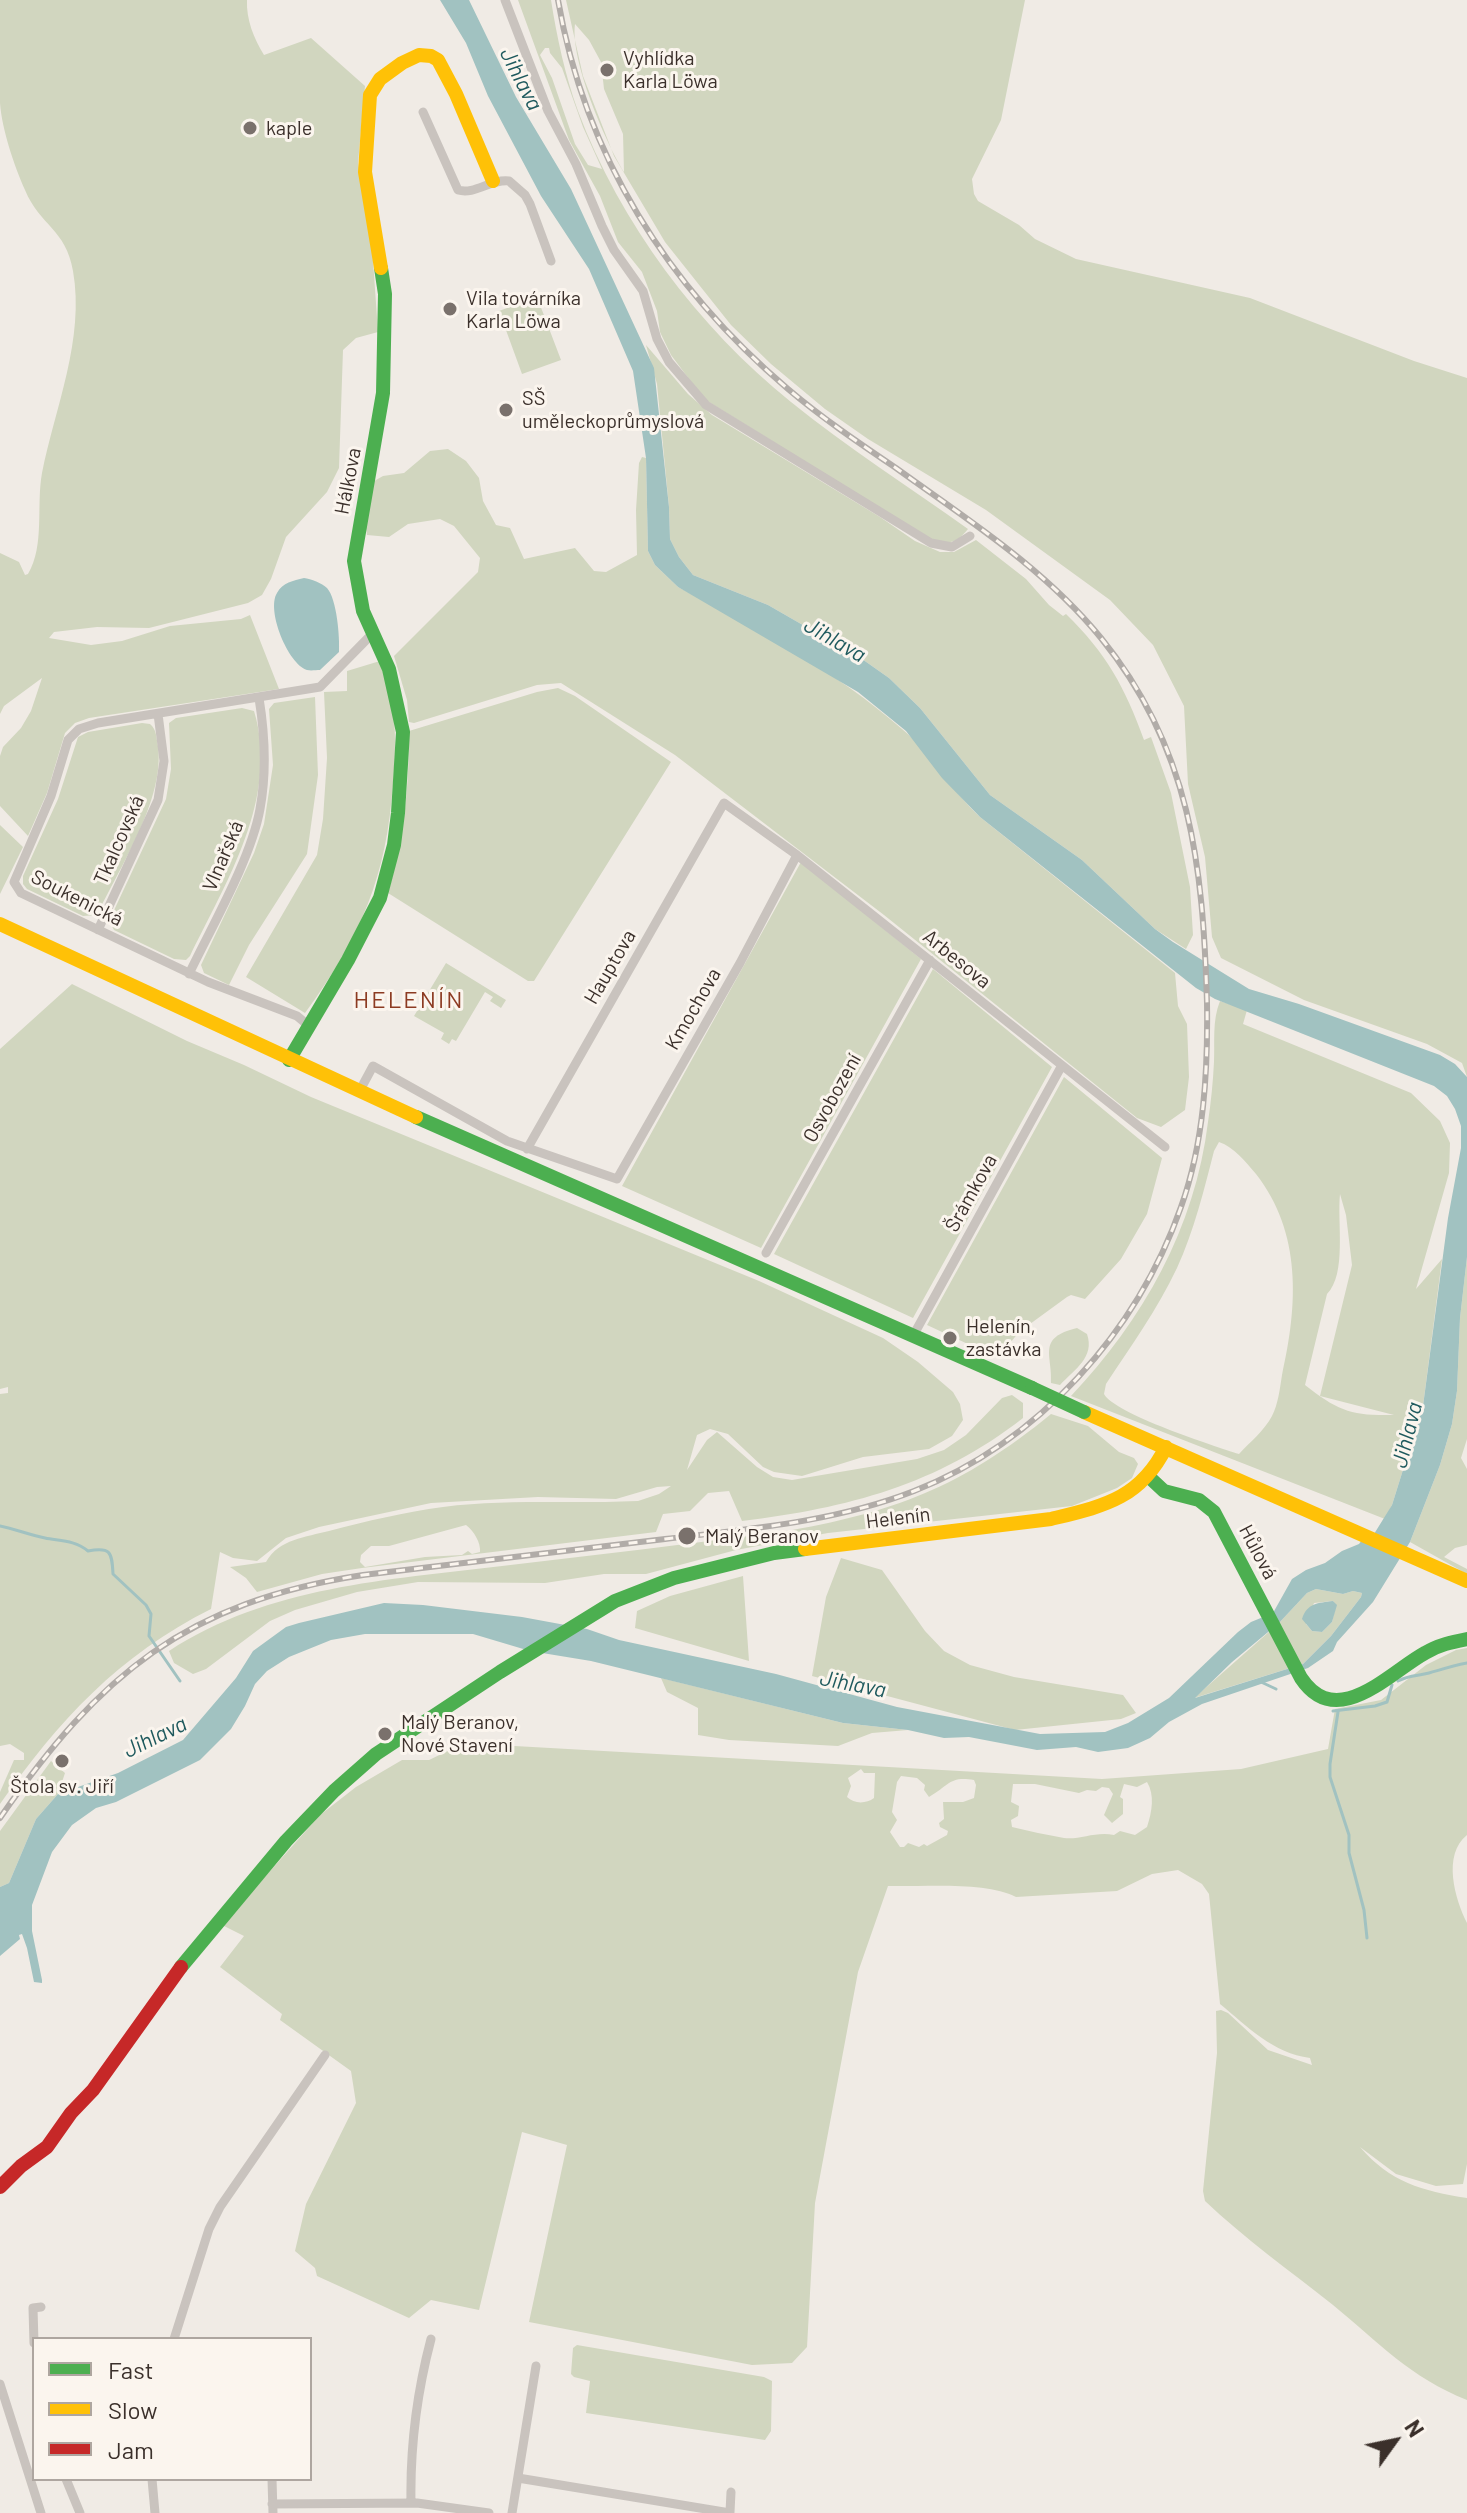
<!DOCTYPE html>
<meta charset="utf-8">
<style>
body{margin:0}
#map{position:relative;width:1467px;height:2513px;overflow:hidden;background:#f0ebe5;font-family:Barlow,sans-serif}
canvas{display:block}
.legend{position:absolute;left:32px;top:2337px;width:280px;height:144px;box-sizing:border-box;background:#fbf5ee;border:2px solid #aea6a0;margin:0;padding:10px 14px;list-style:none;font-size:24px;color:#3b302b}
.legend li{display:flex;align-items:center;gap:16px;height:40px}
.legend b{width:40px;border:2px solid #aea6a0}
.north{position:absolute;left:1355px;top:2401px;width:80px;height:80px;-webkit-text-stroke:6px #fbf5ee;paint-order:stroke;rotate:57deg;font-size:22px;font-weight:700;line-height:32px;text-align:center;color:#3b302b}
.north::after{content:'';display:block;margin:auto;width:28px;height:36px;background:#3b302b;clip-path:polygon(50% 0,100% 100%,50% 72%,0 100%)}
</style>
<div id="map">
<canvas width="1467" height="2513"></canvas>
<ul class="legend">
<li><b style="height:10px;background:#4caf50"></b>Fast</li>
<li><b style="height:10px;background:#ffc107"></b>Slow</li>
<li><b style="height:10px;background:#c62828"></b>Jam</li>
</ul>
<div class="north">N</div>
</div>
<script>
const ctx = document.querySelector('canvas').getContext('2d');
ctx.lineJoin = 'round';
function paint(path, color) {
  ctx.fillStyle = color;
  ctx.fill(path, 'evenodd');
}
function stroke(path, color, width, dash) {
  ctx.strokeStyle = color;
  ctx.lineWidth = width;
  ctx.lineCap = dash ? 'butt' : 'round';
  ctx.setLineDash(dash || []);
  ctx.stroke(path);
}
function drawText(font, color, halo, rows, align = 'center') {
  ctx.font = font + ' Barlow,sans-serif';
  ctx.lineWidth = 6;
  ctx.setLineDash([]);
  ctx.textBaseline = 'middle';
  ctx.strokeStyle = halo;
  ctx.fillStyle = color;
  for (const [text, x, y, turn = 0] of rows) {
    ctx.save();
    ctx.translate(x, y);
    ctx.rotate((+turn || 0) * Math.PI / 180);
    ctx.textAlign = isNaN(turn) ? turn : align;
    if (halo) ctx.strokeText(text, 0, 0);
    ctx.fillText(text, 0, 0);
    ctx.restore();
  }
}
const green = new Path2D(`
 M0,0H247C246,19 254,39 264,55L311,38L365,86L358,163L372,246L378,332L356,338L343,350L339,468L327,492L286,537L271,579L262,595L248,603L149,628L97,627L54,632L49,638L91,645L122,641L170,626L241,619L250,615L279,689L89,718L75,723L65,733L47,793L28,836L0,806V756L3,747L21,728L31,711L42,678L4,706L0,714V553L19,562L25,575L28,574C45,545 36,506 42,473C55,408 85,339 73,271C66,229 40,226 25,190C14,165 2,130 0,103C0,69 0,34 0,0Z
 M518,0H551C557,38 565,75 578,111C620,223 698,327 791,402C847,447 909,487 968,529C957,543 949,545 932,540L704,399L671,355L660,332L657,311L642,272L618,242L600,196L569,140ZM545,48H549L550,53L562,68L583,127L602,169L588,165L575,144L552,78L540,55Z
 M566,0H1025L1001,120L972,179L974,194L978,201L1019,225L1035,239L1076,259L1250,298L1414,361L1467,378V1077L1462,1063L1427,1044L1304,1000L1221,958L1212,937L1205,857L1188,784L1184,706L1153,645L1110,600L986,510L868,439L825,409L771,364L731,325L665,242L614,156L583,76ZM575,24L589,40L601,62L604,89L623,134L624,172C605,141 570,60 575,24Z
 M537,297L561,360L522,374L499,311Z
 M646,345L688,394L712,415L880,517L915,541L940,552H954L976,540L1026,579L1049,605L1063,616L1066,614C1106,653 1125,687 1144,740L1151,737L1171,793L1190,887L1193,935L1186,949L1155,929L1082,860L990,795L920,708L889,678L862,659L768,605L693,575L679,557L670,539L669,507L657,384Z
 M448,449L466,461L479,478L483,501L496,525L510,528L524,559L575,548L594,571L606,572L637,555L636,510L639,463L642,457L646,458L648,551L655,565L678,587C754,626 837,672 902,729C932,754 951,790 980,817L1175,973L1178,1006L1187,1024L1189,1077L1185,1110L1161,1127L1137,1118L884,915L675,755L561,683L537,685L414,723L409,722L407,700L394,656L478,572L480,558L454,526L440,519L408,524L389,537L367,535L362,500L369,484L383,476L404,473L430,451Z
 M380,661C384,674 389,688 391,702C397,727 395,756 393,782C387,876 361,937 305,1013L246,977L317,855L323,819L327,758L324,692L347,691V671Z
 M558,688L575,696L671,762L534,981H528L388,893C404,839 409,788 409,731L537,692Z
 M315,697L318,775L307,854L249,945L229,985L204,973L201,965L254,853L264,824L273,765L269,709L274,703Z
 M242,708L254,711C280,797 226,882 190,956L186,960L174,959L114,930L109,921L166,799L171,769L169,723L176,718Z
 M142,723L150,724C157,730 156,737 158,746C165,799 120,867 97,915L83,916L27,889L23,884V876L58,799L78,737L88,732Z
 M0,825L23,847L0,894Z
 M801,862L921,959L761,1248L622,1186Z
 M446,963L506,1000L501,1008L490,1001L493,997L485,992L456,1041L452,1039L449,1044L441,1039L444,1033L414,1016Z
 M933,969L1052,1067L913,1318L774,1254Z
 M72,984L187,1041L244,1065L311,1097L759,1281L883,1338L918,1362L953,1392L960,1404L963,1420L952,1436L929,1449L863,1457L802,1476L774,1472L763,1467L728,1434L710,1429L697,1435L687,1470L707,1440L717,1432L757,1467L773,1477L792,1480L917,1459L944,1450L966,1435L1002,1398L1012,1395L1023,1403V1418C937,1485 848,1508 742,1521L729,1491L708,1493L690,1511L663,1514L656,1532L362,1568L322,1574L257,1592L246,1578L230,1567L266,1562C279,1539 306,1537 329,1531C367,1521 405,1512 443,1507C508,1499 573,1504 638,1501L659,1494L671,1486L657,1487L616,1499L538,1497L431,1503L319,1527L286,1538L257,1561L233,1558L220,1552L211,1609C119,1655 58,1721 0,1804V1792L14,1760H24V1753L10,1744L0,1746V1394L8,1393V1387L0,1389V1049ZM466,1525C474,1531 481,1543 480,1552L472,1554L468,1551L462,1555L425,1557L365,1567L360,1562L361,1555L371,1546H389Z
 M1220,1001L1247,1010L1243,1024L1411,1093L1440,1121L1450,1143L1449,1173L1416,1289L1442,1259L1423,1406L1392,1505L1385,1519L1071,1396C1143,1320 1195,1228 1208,1122C1211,1102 1213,1082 1214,1062C1215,1041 1212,1021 1220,1001ZM1219,1142C1234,1147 1246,1162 1256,1174C1302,1233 1298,1305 1282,1375C1280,1388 1278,1405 1272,1416C1264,1431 1250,1442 1239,1454C1214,1446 1115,1414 1104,1394L1106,1384C1131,1346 1157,1310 1177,1268C1194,1231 1204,1190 1214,1151ZM1340,1194L1346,1215L1352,1265L1320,1396L1394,1415C1352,1416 1338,1411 1305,1385L1327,1294C1347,1274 1337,1222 1340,1194Z
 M1064,1077L1162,1158L1147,1214L1121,1259L1085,1299L1071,1295L1067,1297L1019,1332L998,1358L927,1325Z
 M1467,1257V1439L1461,1458L1467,1469V1545L1455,1548L1444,1557L1467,1569V1574L1410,1542L1440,1465L1452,1424L1457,1391L1460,1318Z
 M1077,1328L1087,1334C1095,1357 1075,1369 1060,1385L1051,1383C1053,1355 1036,1338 1077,1328Z
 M1051,1414L1088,1426L1119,1452L1134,1458L1138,1464L1132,1478L1117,1488L1072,1506L828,1533L736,1550L646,1574H604L545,1583L418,1582L357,1592L295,1610L270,1621L206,1669L193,1674L174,1663L169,1651C269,1586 387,1580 502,1566C595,1555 688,1544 781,1532C893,1513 962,1487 1051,1414Z
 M841,1558L882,1570L925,1631L944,1651L970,1665L1014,1677L1123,1695L1136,1713L1121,1719L1015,1730L812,1676L826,1597Z
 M743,1576L749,1661L635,1628L637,1611L670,1596Z
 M1316,1589L1343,1594L1353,1591L1362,1593L1361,1597L1331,1636L1303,1664L1194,1698L1279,1623L1307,1593ZM1333,1601L1336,1605L1332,1622L1322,1632L1312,1631L1306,1624L1314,1603Z
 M1467,1648V1835C1442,1855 1455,1899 1467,1923V2164L1463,2184L1436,2186L1396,2174L1360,2147C1390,2182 1422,2191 1467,2198V2400C1411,2378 1378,2342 1333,2305C1290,2271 1244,2238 1205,2201L1203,2191L1217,2053L1216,2011L1221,2010L1228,2013L1268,2050L1312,2065L1310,2058C1273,2053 1248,2027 1220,2004L1209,1894L1202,1884L1178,1870L1152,1874L1117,1891L1016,1897C986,1881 923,1887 888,1886L858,1972L815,2203L807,2347L792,2363L752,2365L529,2322L567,2145L522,2132L479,2310L431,2300L409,2318L317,2276L315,2268L295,2251L306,2204L356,2103L351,2071L280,2020L282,2014L220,1967L244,1936L222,1925L320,1815L356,1787L402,1760H429L454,1748L479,1744L1102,1779L1241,1769L1328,1749L1335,1709L1381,1700L1426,1665L1456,1650ZM861,1769L864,1773H875L874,1798C866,1804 854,1804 847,1797L851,1786L848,1778ZM901,1776L917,1778L925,1785L924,1790L929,1797C950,1785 949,1776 974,1780L976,1785L974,1798L963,1802H943L944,1819L939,1823L940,1827L948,1831L947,1835L927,1846L924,1844L919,1847L908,1843L904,1847H900L890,1832L897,1820L892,1812L897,1782ZM1147,1782C1155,1795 1152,1812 1147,1827L1135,1835L1120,1831L1114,1835C1096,1831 1080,1840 1064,1838C1047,1835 1029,1831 1012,1827L1011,1820L1018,1816L1019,1806L1011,1802L1013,1784H1035L1079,1793L1087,1790L1096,1791L1102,1787L1109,1788L1113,1794L1104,1815L1112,1823L1123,1814V1799L1120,1797L1124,1784L1137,1787Z
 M661,1678L843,1723L908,1730L872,1733L838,1746L729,1740L698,1735V1708L667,1692Z
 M51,1761L65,1773L58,1794L36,1819L9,1883L0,1887V1831Z
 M577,2345L764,2377L772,2381L771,2431L765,2440L586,2413L590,2381L574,2377L571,2374L573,2348Z`);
const water = new Path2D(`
 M440,0H469L516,97L571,189L654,368L669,507L670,539L679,557L693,575L768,605L862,659L889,678L920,708L990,795L1082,860L1155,929L1173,942L1249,989L1299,1004L1440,1055L1455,1064L1467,1077V1257L1460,1318L1457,1391L1452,1424L1440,1465L1410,1542L1373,1602L1337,1642L1333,1651L1308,1668L1202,1704L1169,1722L1150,1738L1128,1748L1098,1752L1076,1747L1037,1750L969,1737L944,1738L908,1730L843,1723L591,1661L530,1651L473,1634H365L331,1640L289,1657L267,1671L255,1684L245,1706L231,1729L200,1760L116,1802L96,1808L72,1825L52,1852L32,1905V1931L42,1980V1983L34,1982L27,1948L22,1934L19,1935L20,1939L0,1956V1887L9,1883L36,1819L58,1794L118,1773L183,1740L236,1678L253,1651L286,1627L299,1623L384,1603L423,1605L522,1617L587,1629L619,1640L776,1674L897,1707L1040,1734L1105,1732L1128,1723L1169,1698L1238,1632L1251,1622L1273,1613L1292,1579L1306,1570L1325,1563L1342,1551L1359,1544L1365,1536L1374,1534L1392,1505L1423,1406L1448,1218L1461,1148V1126L1455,1109L1447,1096L1434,1086L1215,999L1196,988L980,817L942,778L906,731L858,692L678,587L655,565L648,551L646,458L633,371L589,269L541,196L488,96L466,43ZM1316,1589L1343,1594L1353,1591L1362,1593L1361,1597L1331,1636L1303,1664L1195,1698L1232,1662L1279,1623L1307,1593Z
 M304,578C311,579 322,583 327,588C337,599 340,638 339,652L320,670C316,670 311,671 307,670C288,664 266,610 277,593C283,582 293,581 304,578Z
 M1333,1601L1337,1605L1332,1622L1322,1632L1312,1631L1302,1619C1307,1603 1318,1603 1333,1601Z`);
const stream = new Path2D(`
 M0,1526C15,1529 30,1535 45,1538C60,1541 75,1540 88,1551C110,1547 112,1551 113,1574L146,1605L151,1614L149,1636L180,1681
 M1398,1681C1409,1675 1418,1676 1429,1673C1443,1669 1452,1666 1467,1663
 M1261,1682L1276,1689
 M1333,1711L1375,1706L1387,1702L1392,1685
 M1338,1712L1330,1764V1777L1349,1835V1853L1364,1910L1367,1938`);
const street = new Path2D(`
 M505,0L548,111L576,164L602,226L614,250L643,291L657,339L669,362L706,405L931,543L952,547L970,536
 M423,112L458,190C475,195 490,179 509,181L525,195L530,204L551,261
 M98,930L158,800L164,761L158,714
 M189,974C212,926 251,859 260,809C267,771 265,735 259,698
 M309,1026L297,1016L208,982L21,893L14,882L51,796L68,740L79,729L98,723L320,687L373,633
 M359,1092L373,1066L507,1141L617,1179L740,963L797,855
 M527,1149L724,803L797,855L1165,1147
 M766,1253L930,960
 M913,1336L1061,1067
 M174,2339L209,2229L220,2207L325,2055
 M34,2343L33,2308L41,2307
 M0,2384L41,2513
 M518,2478L730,2513
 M66,2479L80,2513
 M152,2479L155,2513
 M272,2479L273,2513
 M411,2503C410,2447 417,2392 431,2339
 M272,2504L417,2503L489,2513
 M730,2512L731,2492
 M512,2513L536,2366`);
const fast = new Path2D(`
 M289,1060L348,960L380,898L394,845L398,813L403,732L389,669L363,611L354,561L383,393L385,294L381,268
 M416,1117L1032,1388
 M1149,1477L1164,1491L1199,1500L1214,1512L1301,1678C1337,1732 1390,1672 1425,1653C1438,1645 1452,1642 1467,1639
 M181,1967L286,1841L334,1791L376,1754L500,1672L615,1601L674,1578L774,1553L805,1549`);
const slow = new Path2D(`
 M381,268L365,172L370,95L380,79L402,63L419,55L431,56L438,60L456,94L493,181
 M0,924L416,1117
 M1084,1412L1467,1581
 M805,1549L1051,1519C1104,1506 1140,1499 1166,1447`);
const jam = new Path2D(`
 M0,2187L21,2166L47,2147L71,2113L93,2090L181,1967`);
const rail = new Path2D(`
 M0,1818C100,1674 186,1602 363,1575C463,1563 564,1551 665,1539C749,1529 835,1522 914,1491C1039,1442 1137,1332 1181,1207C1204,1143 1208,1071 1207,1003C1203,866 1191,749 1101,638C1044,568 968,520 896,468C859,443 822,418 788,389C668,287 585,156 558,0`);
const fastBridge = new Path2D(`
 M1032,1388L1084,1412`);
const markers = [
 [607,70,8,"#7a716c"],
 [250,128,8,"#7a716c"],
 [450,309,8,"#7a716c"],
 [506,410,8,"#7a716c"],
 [950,1338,8,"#7a716c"],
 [687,1536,10,"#7a716c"],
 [385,1734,8,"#7a716c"],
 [62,1761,8,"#7a716c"]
];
const poiNames = [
 ["Vyhlídka",623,58],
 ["Karla Löwa",623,81],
 ["kaple",266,128],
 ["Vila továrníka",466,298],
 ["Karla Löwa",466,321],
 ["SŠ",522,398],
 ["uměleckoprůmyslová",522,421],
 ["Helenín,",966,1326],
 ["zastávka",966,1349],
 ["Malý Beranov",705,1536],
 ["Malý Beranov,",401,1722],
 ["Nové Stavení",401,1745],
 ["Štola sv. Jiří",62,1786,"center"]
];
const streetNames = [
 ["Hálkova",348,481,-79],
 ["Tkalcovská",119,840,-66],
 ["Vlnařská",223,856,-67],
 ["Soukenická",77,898,27],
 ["Arbesova",957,959,39],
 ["Hauptova",610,967,-60],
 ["Kmochova",693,1009,-60],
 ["Osvobození",832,1098,-61],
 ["Šrámkova",971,1193,-61],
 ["Helenín",898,1518,-7],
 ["Hůlová",1258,1552,62]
];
const waterNames = [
 ["Jihlava",521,79,63],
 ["Jihlava",835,640,30],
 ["Jihlava",1407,1435,-76],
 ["Jihlava",853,1684,11],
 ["Jihlava",155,1737,-26]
];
const quarterNames = [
 ["HELENÍN",409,1000]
];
paint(green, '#d1d6bf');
paint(water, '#a1c2c1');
stroke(stream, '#a1c2c1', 3);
stroke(street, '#c9c3be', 9);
stroke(fast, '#4caf50', 14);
stroke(slow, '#ffc107', 14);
stroke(jam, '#c62828', 14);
stroke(rail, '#b1aca8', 6);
stroke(rail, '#fbf5ee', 3, [9]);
stroke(fastBridge, '#4caf50', 14);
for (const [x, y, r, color] of markers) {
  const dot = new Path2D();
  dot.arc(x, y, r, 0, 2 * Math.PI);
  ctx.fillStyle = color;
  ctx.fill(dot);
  stroke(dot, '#fbf5ee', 3);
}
drawText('20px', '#3b302b', '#fbf5ee', poiNames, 'left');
drawText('20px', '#3b302b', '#fbf5ee', streetNames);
drawText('italic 22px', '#1f5a5e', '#fbf5ee', waterNames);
ctx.letterSpacing = '2px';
drawText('24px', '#8c3b22', '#fbf5ee', quarterNames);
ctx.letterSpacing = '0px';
</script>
